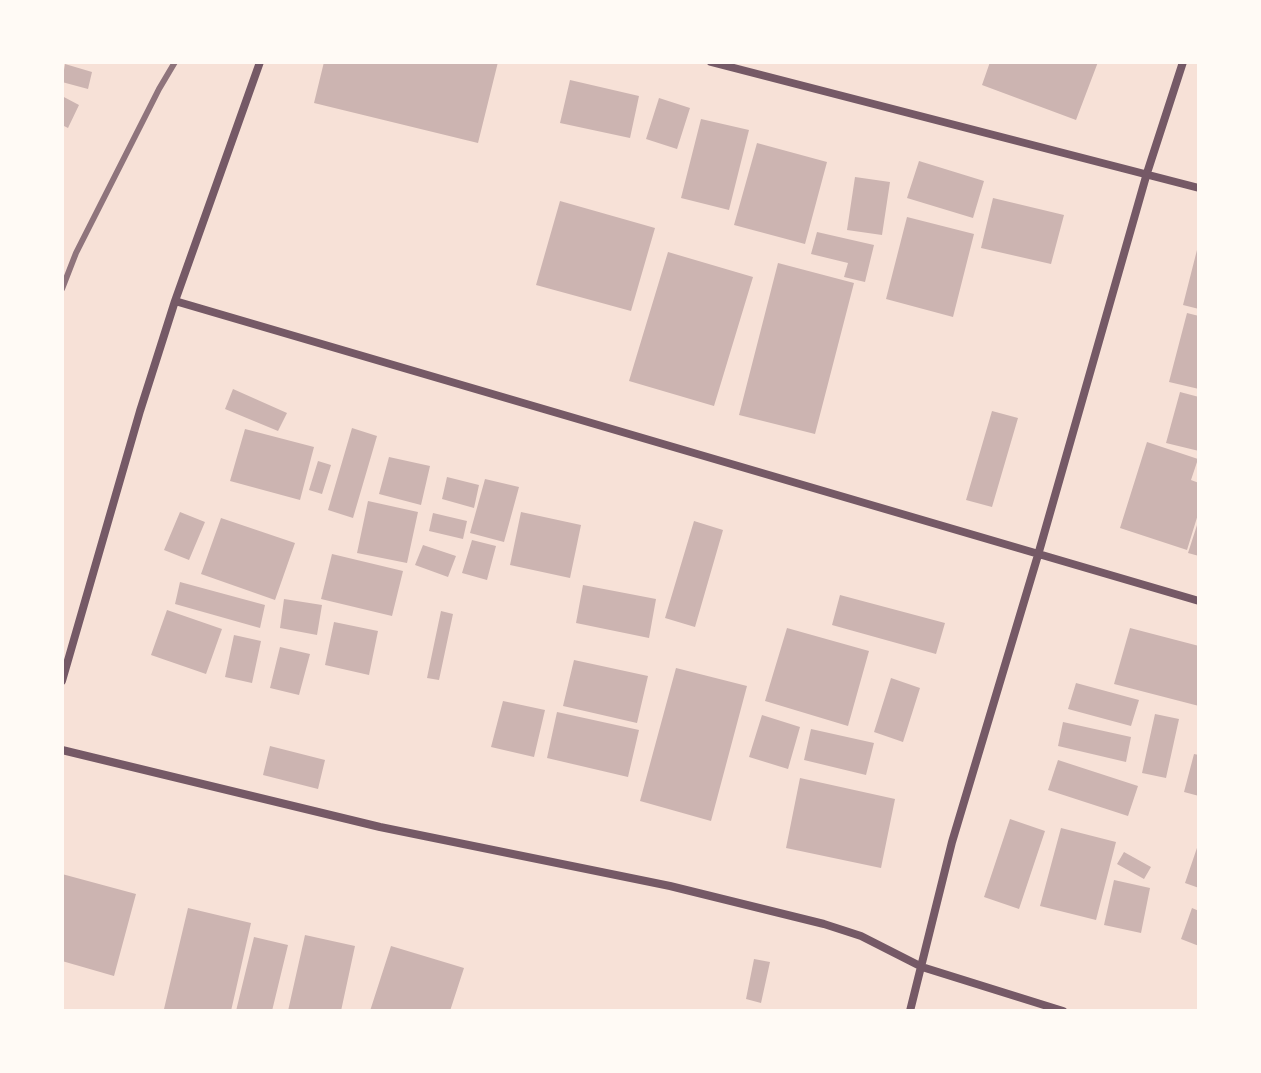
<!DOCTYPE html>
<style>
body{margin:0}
#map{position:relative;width:1261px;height:1073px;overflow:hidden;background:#f7e1d7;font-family:"PT Serif",serif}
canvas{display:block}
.frame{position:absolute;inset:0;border:64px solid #fffaf5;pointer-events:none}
</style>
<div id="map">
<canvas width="1261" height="1073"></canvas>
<div class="frame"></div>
</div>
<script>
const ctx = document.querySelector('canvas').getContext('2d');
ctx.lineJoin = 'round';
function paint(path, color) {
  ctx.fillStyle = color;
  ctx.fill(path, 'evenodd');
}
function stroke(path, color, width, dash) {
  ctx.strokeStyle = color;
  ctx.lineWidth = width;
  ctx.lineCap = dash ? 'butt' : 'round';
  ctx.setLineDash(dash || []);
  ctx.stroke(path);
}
const building = new Path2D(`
 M324,62H498L478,143L314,103Z
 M990,62H1098L1076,120L982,85Z
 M65,64L92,72L88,89L62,82Z
 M570,80L639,96L630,138L560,123Z
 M62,96L79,105L68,128L62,125Z
 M659,98L690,108L677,149L646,139Z
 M701,119L749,130L729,210L681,198Z
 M757,143L827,162L805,244L734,225Z
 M919,161L984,181L973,218L907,198Z
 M855,177L890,182L882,235L847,230Z
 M993,198L1064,215L1051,264L981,248Z
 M560,201L655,228L631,311L536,285Z
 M907,217L974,234L953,317L886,299Z
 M817,232L874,245L865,282L844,277L848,263L811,254Z
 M1198,246H1199V309L1183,305Z
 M668,252L753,277L714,406L629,381Z
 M778,263L854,283L815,434L739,415Z
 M1187,313L1199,316V389L1169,382Z
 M233,389L287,413L278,431L225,409Z
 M1180,392L1199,397V451L1166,443Z
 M992,411L1018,418L992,507L966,500Z
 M352,428L377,436L353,518L328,510Z
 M245,429L314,447L300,500L230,481Z
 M1147,442L1198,459L1191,480L1199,483V511L1187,550L1120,528Z
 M389,457L430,466L421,505L379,494Z
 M318,461L331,465L322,494L309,490Z
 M447,477L479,485L474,508L442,499Z
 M485,479L519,487L504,542L470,533Z
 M368,501L418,512L407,563L357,553Z
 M180,512L205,522L189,560L164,550Z
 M521,512L581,525L570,578L510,565Z
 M433,513L467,521L463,539L429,531Z
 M221,518L295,543L275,600L201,574Z
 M694,521L723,530L695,627L665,618Z
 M1198,522H1199V556L1188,553Z
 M472,540L496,546L487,580L462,573Z
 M423,545L456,556L448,577L415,565Z
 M332,554L403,571L392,616L321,599Z
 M180,582L265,605L260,628L175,604Z
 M583,585L656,599L649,638L576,623Z
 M840,595L945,623L936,654L832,625Z
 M284,599L322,605L317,635L280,628Z
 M167,610L222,629L206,674L151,655Z
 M441,611L453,614L439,680L427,678Z
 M334,622L378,631L369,675L325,665Z
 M787,628L869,651L848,726L765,701Z
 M1130,628L1199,646V706L1114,684Z
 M234,635L261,641L252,683L225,677Z
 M280,647L310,654L299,695L270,688Z
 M574,660L648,676L637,723L563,706Z
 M676,668L747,686L711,821L640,801Z
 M891,678L920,688L903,742L874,732Z
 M1076,683L1139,700L1131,726L1068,709Z
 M503,701L545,710L534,757L491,747Z
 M557,712L639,730L628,777L547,758Z
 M1155,714L1179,719L1166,778L1142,773Z
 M762,715L800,727L788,769L749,757Z
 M1063,722L1131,737L1126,762L1058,746Z
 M811,729L874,743L866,775L804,760Z
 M270,746L325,760L318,789L263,775Z
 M1194,754L1199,755V796L1184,792Z
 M1058,760L1138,786L1128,816L1048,790Z
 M800,778L895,799L881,868L786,848Z
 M1010,819L1045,831L1019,909L984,897Z
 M1061,828L1116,842L1096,920L1040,906Z
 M1199,842V888L1185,883Z
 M1124,852L1151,867L1144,879L1117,864Z
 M62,874L136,894L114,976L62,961Z
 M1114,880L1150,888L1141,933L1104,925Z
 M188,908L251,923L231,1011H172L164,1009Z
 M1192,908L1199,911V946L1181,939Z
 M305,935L355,946L341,1011H288Z
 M254,937L288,945L272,1011H236Z
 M391,946L464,968L450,1011H370Z
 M754,959L770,962L761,1003L746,999Z`);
const minor = new Path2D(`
 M711,62L1199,188
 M175,301L1199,601
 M62,681L140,411L175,301L260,62
 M62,750L380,827L670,886L824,924L861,936L922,967L1063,1011
 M910,1011L952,842L1038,555L1147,173L1183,62`);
const rail = new Path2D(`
 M62,289L76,253L159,89L175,62`);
paint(building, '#ccb4b1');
stroke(minor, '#755966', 8);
stroke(rail, '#8f747c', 6);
</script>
